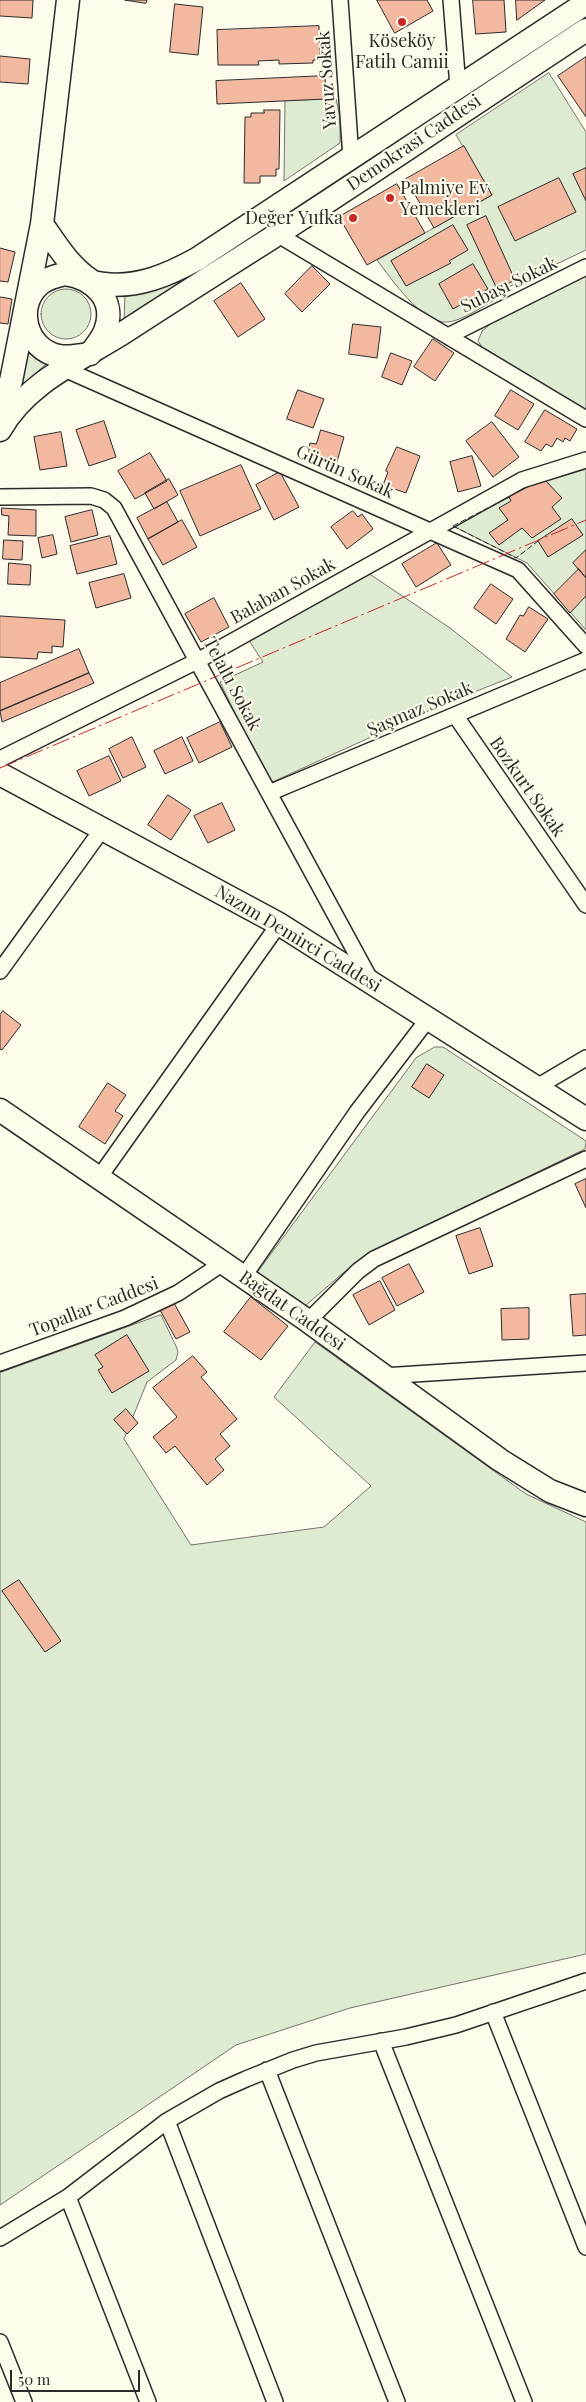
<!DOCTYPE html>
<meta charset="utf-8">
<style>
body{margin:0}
#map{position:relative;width:586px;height:2402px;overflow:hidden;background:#fdfbea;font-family:"Playfair Display",serif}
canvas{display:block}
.scale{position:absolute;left:10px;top:2370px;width:130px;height:22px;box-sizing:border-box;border:2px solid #2b2b2b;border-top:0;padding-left:6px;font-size:15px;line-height:18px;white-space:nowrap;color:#2b2b2b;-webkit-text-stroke:4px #fdfbea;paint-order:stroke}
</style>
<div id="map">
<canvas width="586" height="2402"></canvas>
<div class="scale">50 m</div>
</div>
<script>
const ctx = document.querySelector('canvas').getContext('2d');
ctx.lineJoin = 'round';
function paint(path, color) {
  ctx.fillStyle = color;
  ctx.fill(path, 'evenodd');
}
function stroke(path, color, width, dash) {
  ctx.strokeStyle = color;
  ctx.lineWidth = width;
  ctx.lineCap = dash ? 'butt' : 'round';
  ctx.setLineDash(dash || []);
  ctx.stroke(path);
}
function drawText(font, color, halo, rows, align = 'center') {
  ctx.font = font + ' "Playfair Display",serif';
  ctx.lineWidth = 4;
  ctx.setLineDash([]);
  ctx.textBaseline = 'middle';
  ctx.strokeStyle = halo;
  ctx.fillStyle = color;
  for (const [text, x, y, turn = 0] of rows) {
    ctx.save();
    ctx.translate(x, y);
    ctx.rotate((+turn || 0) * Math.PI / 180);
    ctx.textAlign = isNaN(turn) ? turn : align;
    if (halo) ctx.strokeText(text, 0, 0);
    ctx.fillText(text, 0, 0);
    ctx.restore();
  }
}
const green = new Path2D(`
 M549,73L586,132V250L496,293L498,298C485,305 462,321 448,322C422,325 391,278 377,260L492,195L456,135Z
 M336,99L340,117V143L284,181L285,101Z
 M231,251L124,321L125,294L164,287Z
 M586,276V410L482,347L478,341L482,331L493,322Z
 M41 314a25 25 0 1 1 50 0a25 25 0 1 1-50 0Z
 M28,352L46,364L17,390Z
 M586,467V630L527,563L453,526L549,477Z
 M368,573L450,628L512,677L439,706L268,784L220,682L263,662L248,639Z
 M435,1047H443L586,1141L585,1149L373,1252L350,1267L305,1306L256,1274L416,1058Z
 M161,1315L176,1346L178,1352L176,1360L147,1382L124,1439L191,1545L324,1527L371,1486L274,1397L315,1342L526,1494L586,1522V1954L350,2008L236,2045L0,2205V1373Z`);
const building = new Path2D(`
 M0,0H33L32,18L0,16Z
 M125,0H147L146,3Z
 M377,0H427L433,11L395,33Z
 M473,0H504L506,32L476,34Z
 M516,0H545L517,20Z
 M175,4L203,7L198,55L170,52Z
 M319,26L320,60H313V63L279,64V60L258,61L259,65H218L217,30Z
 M0,56L30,59L28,84L0,82Z
 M586,57V117L558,76Z
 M325,76L326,99L217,104L216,81Z
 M264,110H280L279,169H276V176H260V183H244L245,117H251V113H264Z
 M464,146L492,195L434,228L406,179Z
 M586,168V201L573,174Z
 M559,178L576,212L515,241L498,207Z
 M397,184L425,233L367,265L339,217Z
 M486,216L515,280L497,289L467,225Z
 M453,225L468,250L449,261L451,263L406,286L391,261Z
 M0,248L15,252L8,282L0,281Z
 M473,264L488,289L453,309L439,284Z
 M312,266L330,284L302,312L285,294Z
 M241,283L265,319L238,337L214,301Z
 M0,297L12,299L8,324L0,323Z
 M353,324L381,327L377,358L349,354Z
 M433,339L454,353L435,381L414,367Z
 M391,353L412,361L402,385L382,377Z
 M298,390L324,399L313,428L287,419Z
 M511,390L534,404L518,430L495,416Z
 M545,410L577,429L570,441L565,438L563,442L557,438L552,447L546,444L541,451L525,442Z
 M104,421L116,457L89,466L76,430Z
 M492,422L519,457L493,477L466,441Z
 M321,430L344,437L336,465L306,457L310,443L316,444Z
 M61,432L67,466L40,470L34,437Z
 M397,447L420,456L406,493L383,485L388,472L386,471Z
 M150,453L167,481L135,499L118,471Z
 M472,456L481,486L458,492L450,462Z
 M241,465L261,509L200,536L180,491Z
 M280,472L299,507L274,520L256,485Z
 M169,479L178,495L154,509L145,493Z
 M544,479L562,498L552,507L561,519L532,538L522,528L499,545L489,533L508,520L499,508L511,501L509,497Z
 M167,502L178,522L148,539L137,518Z
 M2,508L36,510V536L8,535L9,516L2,515Z
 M92,510L98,535L71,542L65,517Z
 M353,511L358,517L362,514L373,529L347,549L331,527Z
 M572,519L583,535L548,557L538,541Z
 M182,520L197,547L163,565L148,539Z
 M53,535L57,554L42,558L38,538Z
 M110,536L117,564L77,574L70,546Z
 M4,540L23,541L22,560L3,559Z
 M437,543L451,565L416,587L402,564Z
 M586,550V578L573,563Z
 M9,563L31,565L30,585L8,584Z
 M579,569L586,578V596L570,613L554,594Z
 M124,574L131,598L96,608L89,583Z
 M491,584L513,599L496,624L474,608Z
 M214,598L229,627L201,642L185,614Z
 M529,607L548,619L525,652L506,639L520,615L523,616Z
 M0,616L65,620L63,647L52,646V653L38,652L37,659L0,657Z
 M79,649L89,673L0,711V683Z
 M89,673L94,683L2,722L0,711Z
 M220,722L232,747L199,763L187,738Z
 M132,737L146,767L123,778L109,749Z
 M182,737L193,761L165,774L154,751Z
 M109,756L121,781L89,796L77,771Z
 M168,795L191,810L171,840L148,825Z
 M222,803L235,830L208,843L194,816Z
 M3,1011L21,1025L2,1050L0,1049V1015Z
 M427,1064L444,1075L429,1098L412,1087Z
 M108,1083L126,1095L115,1111L123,1116L105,1144L79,1127Z
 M586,1179V1208L575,1184Z
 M480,1228L493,1266L469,1274L456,1236Z
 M409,1264L424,1292L397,1306L382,1278Z
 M380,1281L395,1310L369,1325L353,1295Z
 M586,1294V1335L573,1336L570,1295Z
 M251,1297L288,1326L261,1360L224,1332Z
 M174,1303L190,1332L176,1339L160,1310Z
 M529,1308V1339L502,1340L501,1309Z
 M127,1335L149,1371L112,1393L98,1370L103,1367L95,1355Z
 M193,1356L207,1372L201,1377L237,1419L220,1434L230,1446L215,1459L224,1470L207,1485L175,1446L166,1453L153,1437L177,1417L153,1388Z
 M126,1409L138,1423L127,1434L114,1420Z
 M19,1580L61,1641L45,1652L2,1591Z`);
const street = new Path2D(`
 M340,0L351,158
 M451,0L458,87
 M277,234L586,419
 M448,336L586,267
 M62,368L518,570L586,646
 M0,497L91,496L104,500L114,508L370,979
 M455,715L586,905
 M0,759L199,660L522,480L586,460
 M269,793L586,660
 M0,971L103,828
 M537,1087L586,1058
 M98,1179L279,924
 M244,1276L357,1112L428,1019
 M308,1321L358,1271L374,1259L586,1159
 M0,1363L125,1318L178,1293L223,1263
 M383,1376L586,1363
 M493,2012L586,2247
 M381,2041L524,2402
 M267,2070L397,2402
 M167,2121L275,2402
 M68,2197L148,2402
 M0,2238L68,2197L167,2121L219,2091L246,2079L293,2060L316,2053L406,2037L456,2025L586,1981
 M0,2342L24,2402`);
const secondary = new Path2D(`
 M42,224C56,244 69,266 90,280C93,283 100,283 104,284C138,288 168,275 197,259L586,3
 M65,274C94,278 117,300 105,331C102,339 95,347 90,354C80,355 69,358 59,356C26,350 14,306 40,284C47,278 56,276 65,274Z
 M0,404L11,381L42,224L68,0
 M0,430C26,383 80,360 123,333C172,301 221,270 270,239C376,171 481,99 586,30
 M0,774L279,924L586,1119
 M0,1110L308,1321L500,1460L550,1491L586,1505`);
const fence = new Path2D(`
 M453,526L516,558L538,541
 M453,526L509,497`);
const power = new Path2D(`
 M0,768L586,520`);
const markers = [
 [402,22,5,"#c62828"],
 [390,198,5,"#c62828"],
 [353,218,5,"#c62828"]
];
const poiNames = [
 ["Köseköy",402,41],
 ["Fatih Camii",402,62],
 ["Palmiye Ev",400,188,"left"],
 ["Yemekleri",400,209,"left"],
 ["Değer Yufka",343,218,"right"]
];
const streetNames = [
 ["Yavuz Sokak",327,80,-94],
 ["Demokrasi Caddesi",414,143,-34],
 ["Subaşı Sokak",509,285,-26],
 ["Gürün Sokak",345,472,24],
 ["Balaban Sokak",283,591,-29],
 ["Telaltı Sokak",232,684,62],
 ["Şaşmaz Sokak",420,709,-23],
 ["Bozkurt Sokak",527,787,55],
 ["Nazım Demirci Caddesi",298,939,31],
 ["Topallar Caddesi",94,1307,-21],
 ["Bağdat Caddesi",292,1311,35]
];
paint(green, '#deebd1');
stroke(green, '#74746e', 1);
paint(building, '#f2b8a0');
stroke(building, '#2b2b2b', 1);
stroke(street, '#2b2b2b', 18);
stroke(secondary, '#2b2b2b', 25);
stroke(street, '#fdfbea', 15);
stroke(secondary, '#fdfbea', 22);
stroke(fence, '#2b2b2b', 1, [6, 2.5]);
stroke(power, '#c62828', 1, [18, 4, 2.5, 4]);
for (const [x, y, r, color] of markers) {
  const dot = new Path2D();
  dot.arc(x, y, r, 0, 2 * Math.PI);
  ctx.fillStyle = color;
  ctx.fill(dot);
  stroke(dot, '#fdfbea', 2);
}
drawText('18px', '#2b2b2b', '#fdfbea', poiNames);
drawText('18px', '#2b2b2b', '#fdfbea', streetNames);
</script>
